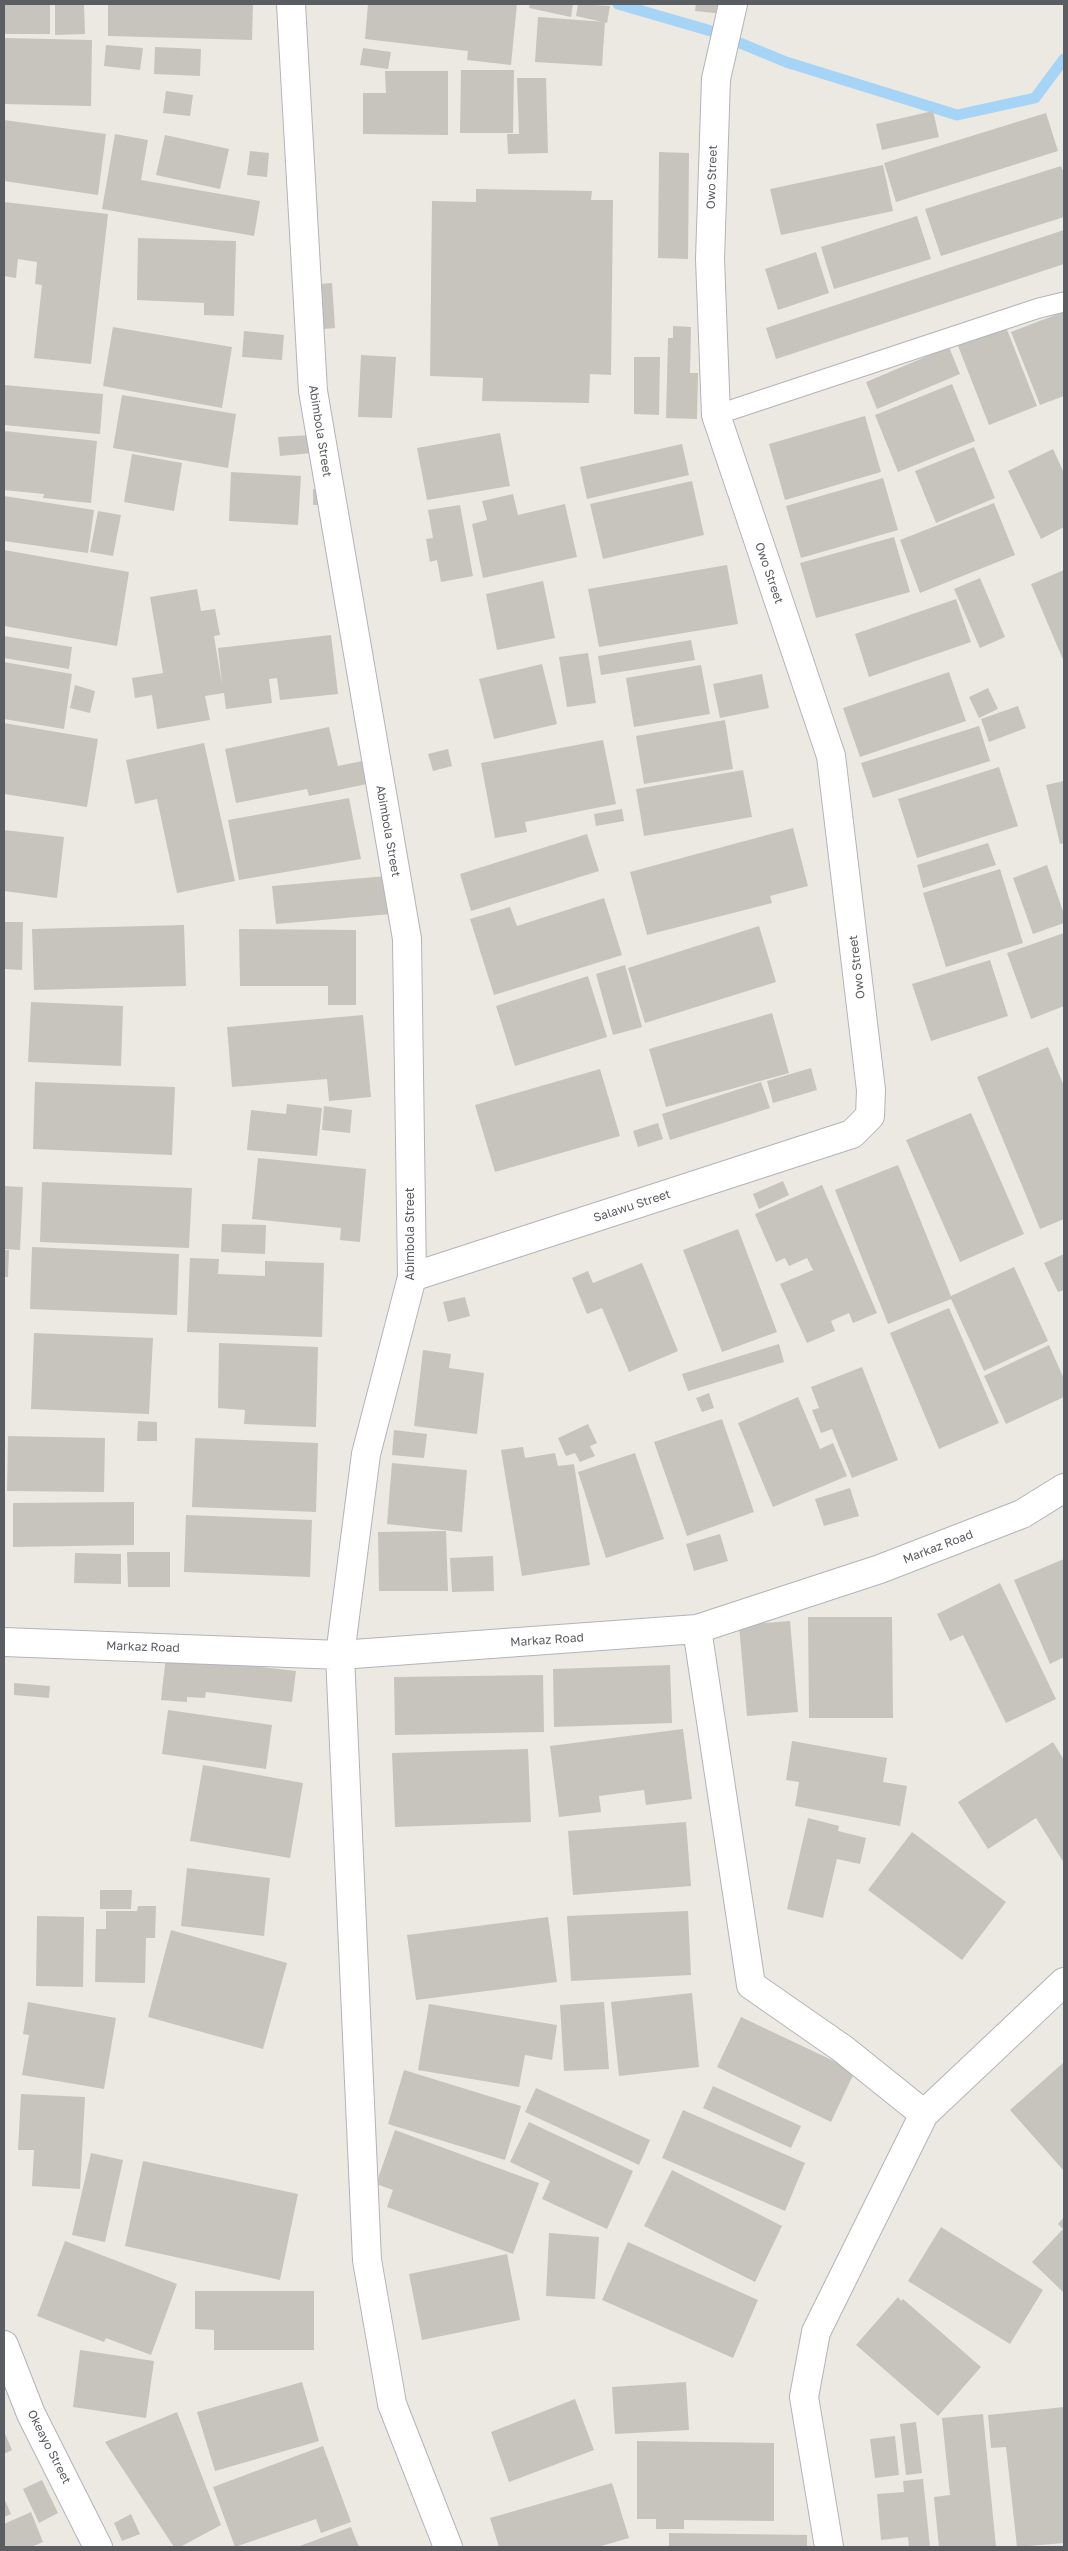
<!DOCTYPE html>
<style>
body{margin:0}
#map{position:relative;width:1068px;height:2551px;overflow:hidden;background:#ebe9e1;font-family:"Golos Text",sans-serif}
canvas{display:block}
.frame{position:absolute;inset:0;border:5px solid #5a5d61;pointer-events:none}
</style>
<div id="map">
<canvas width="1068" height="2551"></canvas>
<div class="frame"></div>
</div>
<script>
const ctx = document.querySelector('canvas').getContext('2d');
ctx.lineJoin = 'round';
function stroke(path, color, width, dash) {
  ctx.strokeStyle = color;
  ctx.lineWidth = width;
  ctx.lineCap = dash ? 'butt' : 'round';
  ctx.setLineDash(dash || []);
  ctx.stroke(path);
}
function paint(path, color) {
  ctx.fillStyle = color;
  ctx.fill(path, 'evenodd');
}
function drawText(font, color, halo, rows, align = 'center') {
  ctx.font = font + ' "Golos Text",sans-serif';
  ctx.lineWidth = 4;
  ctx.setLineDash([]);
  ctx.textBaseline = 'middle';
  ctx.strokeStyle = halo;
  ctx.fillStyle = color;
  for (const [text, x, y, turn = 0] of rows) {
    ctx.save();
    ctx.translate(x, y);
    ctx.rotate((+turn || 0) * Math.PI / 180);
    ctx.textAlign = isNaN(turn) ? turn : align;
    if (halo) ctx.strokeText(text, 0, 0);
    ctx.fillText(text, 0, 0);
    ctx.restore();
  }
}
const stream = new Path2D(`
 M618,4L711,31L786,62L957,115L1035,98L1064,59`);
const building = new Path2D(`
 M4,4H50V34H4Z
 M55,4H84L85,34L55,35Z
 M108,4H253L252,40L108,36Z
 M368,4H517L511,65L467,60L468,51L365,39Z
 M530,4H573L571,17L529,8Z
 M578,4L610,6L607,23L576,16Z
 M696,4H726L725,14L695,11Z
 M538,17L605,22L602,66L535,62Z
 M4,38L92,40L91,106L4,104Z
 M106,45L143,48L140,70L104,66Z
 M155,47L201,49L200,76L154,74Z
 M363,48L391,52L388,69L360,65Z
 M461,70H514L513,133H460Z
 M385,71H448V135L363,134V93H386Z
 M517,78H546L548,153L508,154L507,134H519Z
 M166,91L193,95L190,116L163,113Z
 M933,111L939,137L882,150L876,124Z
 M1046,113L1058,151L896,202L884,163Z
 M4,120L106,134L98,195L4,181Z
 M115,134L148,140L141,180L260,201L254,236L102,209Z
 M165,135L229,149L220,189L156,175Z
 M250,151L269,153L267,177L247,175Z
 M659,152L689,153L688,259L658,258Z
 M883,165L893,211L781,235L770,189Z
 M1061,166L1064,174V217L941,256L925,209Z
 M476,189L592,191L591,200H613L611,375L590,374L589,403L482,401L483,378L430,376L432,201L476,202Z
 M4,202L108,214L91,364L34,358L42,285L35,284L37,262L18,259L16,278L4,276Z
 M917,216L931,259L834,289L821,247Z
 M1064,230V264L776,359L766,328Z
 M138,238L236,241L234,316L204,315V303L137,300Z
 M816,252L829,293L778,310L765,269Z
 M332,283L335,328L311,330L308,285Z
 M1063,312L1064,396L1040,405L1011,332Z
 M673,326L691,327L690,373H698L697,419L666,418L668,338H673Z
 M113,327L232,347L222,408L103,386Z
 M1006,327L1037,406L989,425L958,346Z
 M244,331L284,335L282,360L242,357Z
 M949,347L960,374L877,409L866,382Z
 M361,355L396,357L392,418L358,417Z
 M634,357H660L659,415L634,414Z
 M952,384L975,441L898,472L875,415Z
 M4,385L103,394L100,434L4,425Z
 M122,395L236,414L228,468L113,448Z
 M865,416L881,472L785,500L769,444Z
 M4,431L97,441L91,503L43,498L44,494L4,490Z
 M500,433L510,486L427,500L417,448Z
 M310,435L312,453L280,456L278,437Z
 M682,444L689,475L587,499L580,467Z
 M974,447L995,498L936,523L915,471Z
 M1053,449L1064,473V527L1041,539L1008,471Z
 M132,454L182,463L174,511L124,502Z
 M231,472L301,476L298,525L229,521Z
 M883,478L898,530L801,558L786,506Z
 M692,481L704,535L603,559L590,504Z
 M313,489H326V505H313Z
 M513,494L518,515L565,504L577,557L483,578L472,524L487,520L482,501Z
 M4,496L94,510L88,553L4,541Z
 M994,503L1015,555L920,593L900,540Z
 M460,505L473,576L441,582L437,560L430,562L426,539L433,538L428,510Z
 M98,511L121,515L113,556L90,552Z
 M894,537L910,592L816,618L800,563Z
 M4,550L129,572L117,646L4,626Z
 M727,565L738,624L599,647L588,589Z
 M1064,570V662L1031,584Z
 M980,578L1005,637L980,648L954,589Z
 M543,581L555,638L497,650L486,594Z
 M197,589L201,611L215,609L220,635L214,636L222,685L218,648L331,635L338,694L280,700L277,678L269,679L272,703L226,709L224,693L205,696L210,720L157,729L152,695L135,698L132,678L163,673L150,597Z
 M956,599L971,642L869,677L855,634Z
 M4,636L72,647L69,669L4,658Z
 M691,640L695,660L601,675L598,656Z
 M588,653L596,703L567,707L559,657Z
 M4,662L72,674L64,729L4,719Z
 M542,664L557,724L494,739L479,679Z
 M701,665L710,714L634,727L626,678Z
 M949,672L966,721L860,757L843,708Z
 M762,674L769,708L720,718L713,684Z
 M75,685L95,691L90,713L70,708Z
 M988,688L998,709L979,718L969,697Z
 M1018,706L1026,728L989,742L981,719Z
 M725,720L733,769L644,784L636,736Z
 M4,723L98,739L87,807L4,794Z
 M979,726L990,761L873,798L861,763Z
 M329,727L338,766L362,761L367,784L309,796L307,789L236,803L225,749Z
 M603,740L616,804L525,822L527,832L495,838L481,763Z
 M204,743L235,881L177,893L157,799L135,804L126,760Z
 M448,749L452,766L433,771L428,754Z
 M999,767L1018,826L917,858L898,799Z
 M743,770L752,817L644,836L636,789Z
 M1064,781V843L1060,844L1046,785Z
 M349,798L361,859L239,880L228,820Z
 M622,809L624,821L596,826L594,814Z
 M793,828L808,886L770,896L772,903L647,935L630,872Z
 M4,830L64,837L57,898L4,891Z
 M587,834L599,871L471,911L460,874Z
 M988,843L996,865L923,888L917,865Z
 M1047,865L1064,914V923L1033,934L1013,878Z
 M1000,869L1023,943L946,967L923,893Z
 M387,876L391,914L276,924L272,886Z
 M604,898L622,955L494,995L470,919L510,907L517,926Z
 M4,922H23L22,970L4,969Z
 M184,925L186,986L34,990L32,929Z
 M759,926L776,982L645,1023L628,968Z
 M239,929L356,930V1005H328V986H240Z
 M1064,933V1006L1031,1019L1007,953Z
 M990,960L1008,1016L931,1041L912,984Z
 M625,965L642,1027L613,1035L596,974Z
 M588,976L607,1037L515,1066L496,1006Z
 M31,1002L123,1006L121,1066L28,1062Z
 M772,1013L789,1073L666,1107L649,1049Z
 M363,1015L371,1097L329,1101L327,1079L232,1087L227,1027Z
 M1048,1047L1064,1086V1219L1040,1229L977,1077Z
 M811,1068L817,1090L773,1103L767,1081Z
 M600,1069L620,1136L495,1172L475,1105Z
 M35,1082L175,1087L172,1155L33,1149Z
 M761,1082L770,1108L670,1140L662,1114Z
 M287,1104L322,1108L317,1156L247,1150L251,1110L286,1114Z
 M324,1106L352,1110L350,1133L322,1130Z
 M971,1113L1024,1234L960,1262L906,1140Z
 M658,1123L663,1139L638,1147L633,1131Z
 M258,1158L366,1169L360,1242L340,1240L341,1228L252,1219Z
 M898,1165L951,1296L1014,1267L1048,1341L984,1371L951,1299L888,1324L835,1190Z
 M783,1181L789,1195L759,1209L753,1194Z
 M42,1182L192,1188L189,1248L40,1242Z
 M822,1185L877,1313L853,1323L849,1313L831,1321L835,1331L807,1343L780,1284L813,1270L807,1258L789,1266L785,1258L776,1262L755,1214Z
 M4,1186L23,1187L20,1250L4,1249Z
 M222,1224L266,1225L265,1254L221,1252Z
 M738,1229L777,1332L722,1352L683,1250Z
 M32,1247L179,1254L177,1315L30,1309Z
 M4,1250H9L8,1277H4Z
 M1064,1254V1290L1058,1292L1044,1263Z
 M190,1258L219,1259L218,1274L265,1276V1261L324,1263L322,1337L187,1332Z
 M642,1263L678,1351L629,1372L602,1308L587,1314L572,1278L588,1271L593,1283Z
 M465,1297L470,1316L448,1322L443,1302Z
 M949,1308L999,1423L939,1449L890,1333Z
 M34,1333L153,1338L149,1414L31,1409Z
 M219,1343L318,1347L316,1427L244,1424L245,1410L218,1408Z
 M779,1344L784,1362L688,1391L682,1374Z
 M1049,1345L1064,1379V1397L1006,1424L984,1376Z
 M423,1350L451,1354L449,1368L484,1373L477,1434L414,1426Z
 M862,1367L898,1460L852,1478L832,1429L821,1433L812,1410L819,1408L811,1387Z
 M709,1393L714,1408L702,1412L696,1398Z
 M798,1397L820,1449L833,1443L847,1476L773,1507L738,1423Z
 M722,1419L754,1512L687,1536L654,1442Z
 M138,1421L157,1422V1441H137Z
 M588,1424L597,1443L590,1446L595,1456L580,1462L575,1453L566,1456L558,1438Z
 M394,1430L427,1434L424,1458L392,1455Z
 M8,1436L105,1438L104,1492L7,1491Z
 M195,1438L318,1443L316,1512L192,1507Z
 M523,1447L525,1458L555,1453L558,1466L574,1464L590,1565L522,1576L501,1450Z
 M635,1453L664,1539L606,1558L578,1472Z
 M392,1463L467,1470L462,1532L387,1524Z
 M850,1488L859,1516L824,1526L815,1499Z
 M134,1502V1545L13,1547V1503Z
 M186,1515L312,1520L310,1577L184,1572Z
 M446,1531L448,1591H379L378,1532Z
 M720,1534L728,1561L694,1571L686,1544Z
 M127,1552H170V1587H128Z
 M75,1553L121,1554V1584L74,1583Z
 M493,1556L494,1591L452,1592L450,1558Z
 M1064,1559V1657L1050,1664L1014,1580Z
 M1000,1583L1056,1699L1006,1723L963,1635L950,1641L937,1614Z
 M808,1617H892L893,1718H809Z
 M790,1621L798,1712L747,1716L739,1625Z
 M166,1656L296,1671L292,1702L206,1692L205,1698L187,1697V1702L161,1700Z
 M670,1665L672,1723L554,1727L553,1669Z
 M543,1675L544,1732L395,1735L394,1677Z
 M14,1683L50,1686L49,1698L14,1695Z
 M168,1710L272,1725L266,1769L162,1754Z
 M683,1729L692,1799L646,1805L644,1790L599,1796L601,1812L559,1817L550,1746Z
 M792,1741L887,1758L883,1782L907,1786L900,1826L795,1806L799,1782L786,1780Z
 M1053,1742L1064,1760V1863L1036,1818L988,1849L958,1802Z
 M528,1749L531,1822L395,1827L392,1753Z
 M203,1765L303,1783L290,1858L190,1841Z
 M808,1818L839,1826L838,1831L866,1838L860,1864L837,1859L823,1918L787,1909Z
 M686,1822L691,1886L573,1895L568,1831Z
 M912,1832L1006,1902L962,1960L868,1890Z
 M187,1868L270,1878L264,1936L181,1926Z
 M100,1890H132L131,1909H100Z
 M138,1906H156L155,1938H146L145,1983L95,1982L96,1929H106V1911H137Z
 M688,1911L691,1975L571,1981L567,1916Z
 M37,1916L84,1917L83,1987L36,1986Z
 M548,1917L557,1982L416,2000L407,1935Z
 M171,1930L287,1963L263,2049L148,2017Z
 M692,1993L699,2067L619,2076L611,2002Z
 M28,2002L116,2018L104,2089L22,2075L29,2035L23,2034Z
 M604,2002L609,2069L564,2071L560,2005Z
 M429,2004L557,2025L552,2060L525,2055L519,2087L418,2070Z
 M741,2017L855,2071L831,2122L717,2067Z
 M1063,2063L1064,2065V2171L1010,2110Z
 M404,2070L521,2106L505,2160L388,2124Z
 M713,2086L801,2126L791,2148L703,2108Z
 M536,2088L650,2140L639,2165L525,2112Z
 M21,2094L85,2097L80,2189L32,2186L34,2150H18Z
 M683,2110L805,2163L785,2211L662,2158Z
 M529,2122L633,2171L607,2229L542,2199L550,2181L510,2162Z
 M395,2130L539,2183L513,2254L387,2207L393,2190L376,2184Z
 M91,2153L123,2160L105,2242L72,2235Z
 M143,2161L298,2194L280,2280L125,2246Z
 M672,2170L782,2226L755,2282L644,2226Z
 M1064,2217V2293L1032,2262L1063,2229L1058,2224Z
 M941,2227L1043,2290L1010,2344L908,2281Z
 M549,2233L599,2237L595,2299L546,2296Z
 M65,2241L177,2284L151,2355L106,2338L104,2342L37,2316Z
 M628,2242L758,2300L733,2358L602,2300Z
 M507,2254L520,2320L422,2340L409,2274Z
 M195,2291H314V2350H214V2330L195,2329Z
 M898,2297L901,2301L903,2299L981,2367L938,2416L856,2345Z
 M80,2350L154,2361L146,2418L73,2407Z
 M302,2382L319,2441L215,2471L197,2412Z
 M686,2382L689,2430L615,2434L612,2387Z
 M575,2399L594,2450L509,2482L491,2432Z
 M1064,2407V2543L1017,2547L1006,2447L991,2448L988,2415Z
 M177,2412L221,2525L180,2547H174L105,2442Z
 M983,2414L996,2547H939L934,2497L950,2495L942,2418Z
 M916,2422L922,2473L906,2475L900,2424Z
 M4,2431L12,2450L4,2454Z
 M895,2436L899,2475L875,2478L870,2439Z
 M637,2441L774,2443V2521L684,2520V2529H656V2519H637Z
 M323,2446L351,2522L321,2533L316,2519L235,2547L213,2487Z
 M923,2479L930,2547H909L908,2537L881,2540L877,2494L904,2492L903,2481Z
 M42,2480L58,2513L39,2523L23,2489Z
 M612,2483L629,2538L598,2547H499L490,2518Z
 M4,2498L11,2514L4,2517Z
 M31,2512L43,2542L31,2547H4V2524Z
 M131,2514L140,2534L122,2541L114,2523Z
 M351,2527L359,2547H297Z
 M669,2533L807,2535V2547H669Z`);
const lane = new Path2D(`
 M716,415L1039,308L1064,302`);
const street = new Path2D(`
 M291,4L313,391L407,939L412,1277L366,1454L340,1655L367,2260L392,2404L448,2547
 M412,1277L852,1134L870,1116L871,1090L831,756L716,415L710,259L716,79L733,4
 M697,1629L751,1985L843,2049L924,2114
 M4,1642L340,1655L697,1629L880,1569L1022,1514L1064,1488
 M4,2345L31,2414L98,2547
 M829,2547L804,2397L816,2332L924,2114L1064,1982`);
const streetNames = [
 ["Owo Street",712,177,-88],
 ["Abimbola Street",320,431,81],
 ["Owo Street",769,573,71],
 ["Abimbola Street",388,831,80],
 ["Owo Street",857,967,-97],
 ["Salawu Street",632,1206,-18],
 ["Abimbola Street",410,1234,-90],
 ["Markaz Road",938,1547,-21],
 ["Markaz Road",547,1640,-4],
 ["Markaz Road",143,1647,2],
 ["Okeayo Street",49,2447,63]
];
stroke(stream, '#a6d4f7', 11);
paint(building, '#c7c4be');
stroke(lane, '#b2b4b8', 21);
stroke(street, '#b2b4b8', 30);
stroke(lane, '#fff', 19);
stroke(street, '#fff', 28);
drawText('12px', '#5a5d61', '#fff', streetNames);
</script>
